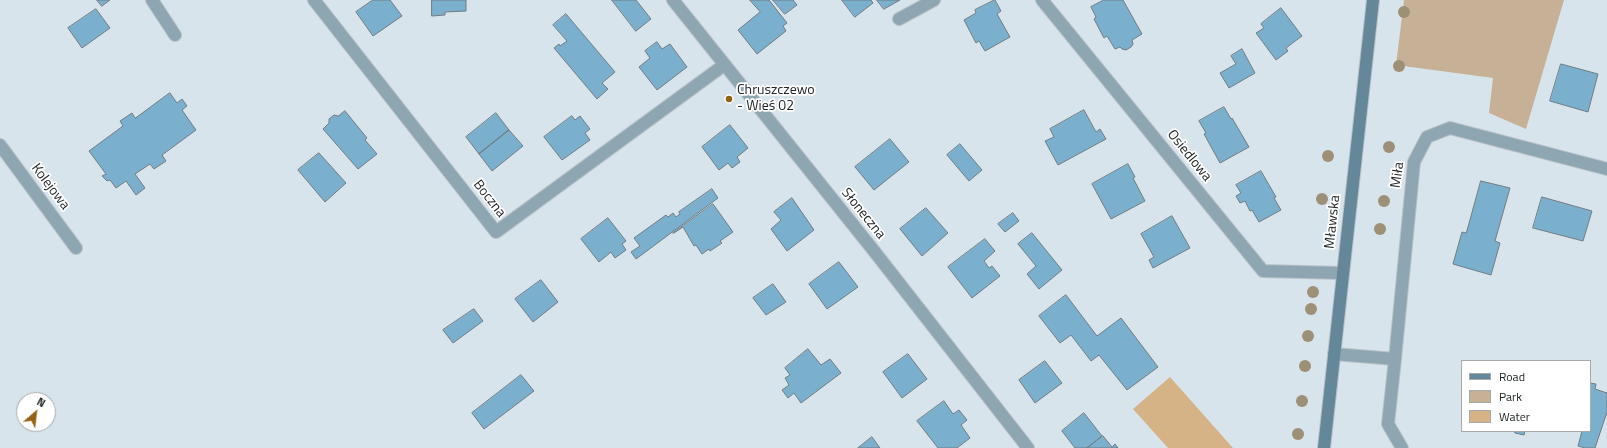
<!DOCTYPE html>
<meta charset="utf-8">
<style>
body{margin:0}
#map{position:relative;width:1607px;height:448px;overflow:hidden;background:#d8e4eb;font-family:"Titillium Web",sans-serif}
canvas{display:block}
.legend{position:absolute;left:1461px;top:360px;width:130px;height:72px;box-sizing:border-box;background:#fff;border:1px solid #a6a8a9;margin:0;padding:5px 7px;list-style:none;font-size:12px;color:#212628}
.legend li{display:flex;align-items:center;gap:8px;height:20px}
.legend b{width:20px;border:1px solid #a6a8a9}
.north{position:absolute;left:16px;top:392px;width:40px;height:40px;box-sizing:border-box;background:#fff;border:1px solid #a6a8a9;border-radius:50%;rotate:28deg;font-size:11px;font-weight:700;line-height:16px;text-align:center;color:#212628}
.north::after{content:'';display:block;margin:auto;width:14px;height:18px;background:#936313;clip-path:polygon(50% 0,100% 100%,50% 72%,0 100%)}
</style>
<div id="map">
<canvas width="1607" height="448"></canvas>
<ul class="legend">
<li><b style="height:5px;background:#65879a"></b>Road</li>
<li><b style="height:11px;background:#c6b197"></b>Park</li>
<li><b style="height:11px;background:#d5b387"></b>Water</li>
</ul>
<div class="north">N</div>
</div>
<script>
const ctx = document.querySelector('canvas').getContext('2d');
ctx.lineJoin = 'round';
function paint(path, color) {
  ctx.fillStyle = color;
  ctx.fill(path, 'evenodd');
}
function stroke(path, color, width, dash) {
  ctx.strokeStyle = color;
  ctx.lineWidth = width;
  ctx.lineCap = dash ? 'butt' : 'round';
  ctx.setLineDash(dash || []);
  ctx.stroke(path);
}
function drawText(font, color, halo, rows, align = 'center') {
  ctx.font = font + ' "Titillium Web",sans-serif';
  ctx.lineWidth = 3.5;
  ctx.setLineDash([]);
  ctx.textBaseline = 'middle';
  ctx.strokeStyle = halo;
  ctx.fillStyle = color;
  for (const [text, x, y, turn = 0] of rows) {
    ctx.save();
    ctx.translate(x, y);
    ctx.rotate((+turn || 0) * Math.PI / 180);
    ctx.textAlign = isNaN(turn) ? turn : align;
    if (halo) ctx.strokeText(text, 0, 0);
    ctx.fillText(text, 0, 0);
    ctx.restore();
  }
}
const green = new Path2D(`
 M1404,0H1564L1526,129L1489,113L1493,78L1396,65Z`);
const water = new Path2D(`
 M1170,377L1233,448H1168L1133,409Z`);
const building = new Path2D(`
 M97,0H110L102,6Z
 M373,0H390L402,16L373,36L356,12Z
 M432,0H466V11L445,12V15L432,16Z
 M612,0H636L651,19L636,31Z
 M750,0H769L787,23L783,26L786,31L757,54L738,30L760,12Z
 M773,0H793L797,5L785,14Z
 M842,0H871L873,3L855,17Z
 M877,0H900L884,9Z
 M995,0L1001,11L997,14L1010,37L985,51L979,41L976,43L964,20L976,13L975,10Z
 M1104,0H1123L1142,34L1132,40L1133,44L1131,47L1126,50L1122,49L1120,47L1115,49L1107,36L1104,38L1094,19L1096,17L1091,7Z
 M1281,8L1302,36L1286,48L1288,51L1276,60L1256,33L1264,28L1261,24Z
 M96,9L110,28L82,48L68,28Z
 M566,14L615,72L602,83L608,89L597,99L554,48L559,44L560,46L567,41L553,25Z
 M657,42L662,49L670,44L687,67L657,90L639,67L650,58L645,51Z
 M1242,49L1255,73L1229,88L1220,73L1236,64L1231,56Z
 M1561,64L1598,74L1588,112L1550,101Z
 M170,93L177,103L182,99L187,106L182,110L196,130L162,155L166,161L154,169L150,164L135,174L145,188L136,195L126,181L116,188L110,180L107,181L102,176L106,174L89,151L123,126L120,121L132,113L135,118Z
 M1224,107L1231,119L1232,118L1249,147L1220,163L1204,134L1206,133L1199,121Z
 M1084,110L1096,132L1100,129L1106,139L1058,165L1045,141L1054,137L1050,129Z
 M345,111L367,138L365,140L377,154L358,169L323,129L329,123V119L334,115L338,116Z
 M496,113L509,130L479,154L466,137Z
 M572,116L575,120L580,116L590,129L585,133L590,140L562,160L544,137Z
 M730,125L748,148L737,157L740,162L732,168L728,163L719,170L702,147Z
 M509,130L523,146L492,171L479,154Z
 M890,139L909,162L874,190L855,167Z
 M960,144L982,170L969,181L947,155Z
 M319,153L346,183L325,202L298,170Z
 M1128,164L1135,177L1133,178L1145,201L1111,219L1092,184Z
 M1261,171L1276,197L1274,198L1281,210L1259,222L1252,210L1250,211L1245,201L1240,203L1236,196L1241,193L1236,185Z
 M1481,181L1510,188L1495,241L1500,243L1491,275L1453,264L1462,232L1466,233Z
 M712,189L718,198L636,259L631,252L640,246L634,238L666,215L668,217L673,213L676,217L680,214L679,212Z
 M1542,197L1592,211L1583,241L1533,228Z
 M792,198L814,230L787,251L771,229L781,220L774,212Z
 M713,204L733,232L720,241L722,243L710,251L709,249L702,254L696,245L694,246L683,227L674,233H673Z
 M926,208L948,233L922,256L900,229Z
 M1013,213L1019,221L1005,232L998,224Z
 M1172,216L1190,248L1153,268L1149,260L1154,257L1141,234Z
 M608,218L626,241L622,244L626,250L615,258L611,252L599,262L581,239Z
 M1032,233L1062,270L1039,289L1027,274L1036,266L1018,244Z
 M985,239L995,251L984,261L989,268L992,266L1000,276L972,298L948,267Z
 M839,262L858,287L827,309L809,284Z
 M541,280L558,302L533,322L515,299Z
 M773,284L786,302L766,315L753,298Z
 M1066,295L1097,336L1121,318L1158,367L1127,390L1099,355L1091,361L1071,335L1060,343L1039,316Z
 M474,309L483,321L453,343L443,330Z
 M808,349L821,365L830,359L841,373L801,403L794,393L788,398L782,390L789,385L785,378L790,375L785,368Z
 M908,354L927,379L902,398L883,372Z
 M1045,361L1062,383L1035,403L1019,380Z
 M521,375L534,391L484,429L472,413Z
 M1590,383L1596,384L1595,389L1607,393V412L1595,448H1585L1578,446L1582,431H1590Z
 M944,401L953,414L959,410L967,420L961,425L970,438L957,448H938L917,421Z
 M1084,413L1102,436L1087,448H1075L1062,431Z
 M1515,431H1525L1524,435L1515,433Z
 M1103,436L1112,447L1115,444L1118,448H1087Z
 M872,437L880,448H858Z`);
const minor = new Path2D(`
 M152,0L175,35
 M314,0L496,232L724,65
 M673,0L874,251L1028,448
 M1042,0L1263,271L1342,273
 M899,19L934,0
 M0,145L76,248
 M1334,354L1395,359L1388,424L1402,448
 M1395,359L1414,162L1427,137L1450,128L1607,169`);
const secondary = new Path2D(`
 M1324,448L1373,0`);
const trees = [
 [1404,12],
 [1399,66],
 [1389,147],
 [1328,156],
 [1322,199],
 [1384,201],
 [1380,229],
 [1313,292],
 [1311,309],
 [1308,336],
 [1305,366],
 [1302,401],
 [1298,434]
];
const markers = [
 [729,99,4,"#936313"]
];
const poiNames = [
 ["Chruszczewo",737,91],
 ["- Wieś 02",737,107]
];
const streetNames = [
 ["Osiedlowa",1189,156,51],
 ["Miła",1398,175,-82],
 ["Kolejowa",50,187,53],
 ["Boczna",489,199,52],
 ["Słoneczna",863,214,51],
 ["Mławska",1333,222,-84]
];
paint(green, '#c6b197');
paint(water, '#d5b387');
paint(building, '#7ab0ce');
stroke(building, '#717c83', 1);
stroke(minor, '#b7c2c8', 14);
stroke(secondary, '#b7c2c8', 14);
stroke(minor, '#8ea5b2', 12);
stroke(secondary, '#65879a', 12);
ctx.fillStyle = '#9e9077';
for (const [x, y] of trees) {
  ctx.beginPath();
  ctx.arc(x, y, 6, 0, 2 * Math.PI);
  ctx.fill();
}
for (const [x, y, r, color] of markers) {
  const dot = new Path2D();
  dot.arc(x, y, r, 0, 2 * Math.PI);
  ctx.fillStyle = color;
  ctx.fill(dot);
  stroke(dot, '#fff', 1.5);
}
drawText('14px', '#212628', '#fff', poiNames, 'left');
drawText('14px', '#212628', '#fff', streetNames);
</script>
